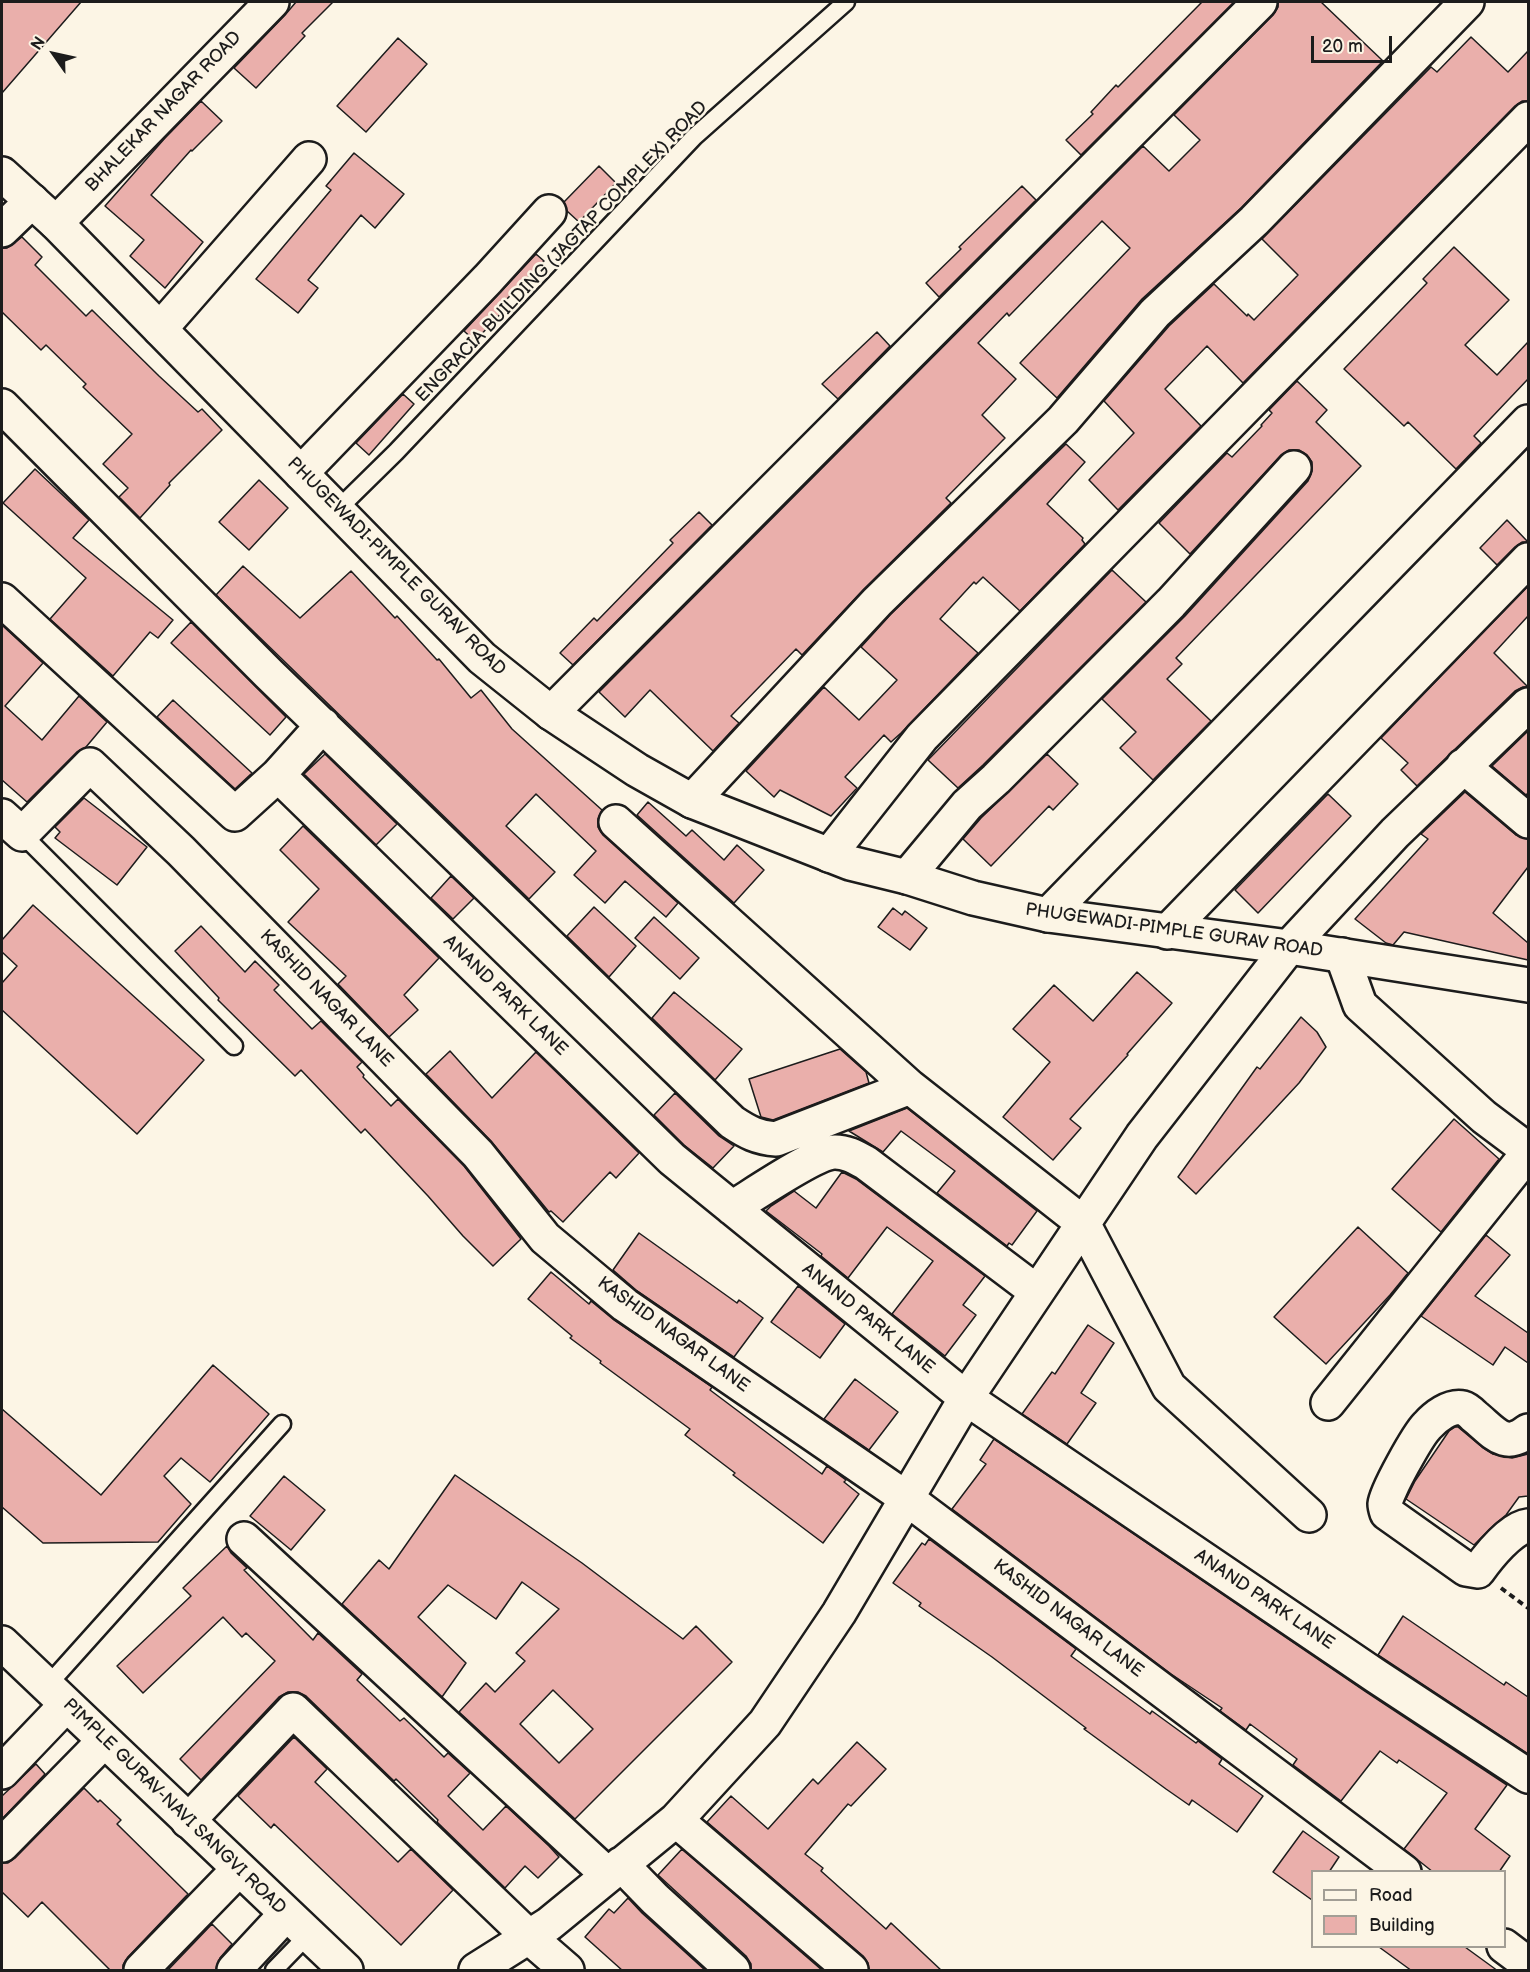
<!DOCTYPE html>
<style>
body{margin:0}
#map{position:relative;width:1530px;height:1972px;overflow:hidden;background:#fcf5e5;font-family:"Balsamiq Sans",sans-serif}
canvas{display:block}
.frame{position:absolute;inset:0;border:3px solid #1c1c1c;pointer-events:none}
.legend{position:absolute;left:1311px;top:1870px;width:195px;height:78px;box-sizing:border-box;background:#fcf5e5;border:2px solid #a29e95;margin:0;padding:8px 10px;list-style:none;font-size:18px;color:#1c1c1c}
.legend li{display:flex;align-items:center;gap:12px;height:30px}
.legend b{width:30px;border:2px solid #a29e95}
.north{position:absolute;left:24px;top:24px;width:60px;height:60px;-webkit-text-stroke:4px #fcf5e5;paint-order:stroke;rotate:304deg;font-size:16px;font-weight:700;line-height:24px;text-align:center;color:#1c1c1c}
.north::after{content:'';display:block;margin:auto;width:21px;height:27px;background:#1c1c1c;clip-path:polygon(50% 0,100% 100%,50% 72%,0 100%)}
.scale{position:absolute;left:1311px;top:36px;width:81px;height:27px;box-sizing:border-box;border:3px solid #1c1c1c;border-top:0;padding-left:8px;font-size:18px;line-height:21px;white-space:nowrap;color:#1c1c1c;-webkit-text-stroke:4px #fcf5e5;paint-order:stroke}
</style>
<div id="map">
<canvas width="1530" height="1972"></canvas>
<div class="frame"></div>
<ul class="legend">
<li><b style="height:8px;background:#fcf5e5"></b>Road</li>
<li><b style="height:16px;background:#eaafab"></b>Building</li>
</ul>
<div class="north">N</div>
<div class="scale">20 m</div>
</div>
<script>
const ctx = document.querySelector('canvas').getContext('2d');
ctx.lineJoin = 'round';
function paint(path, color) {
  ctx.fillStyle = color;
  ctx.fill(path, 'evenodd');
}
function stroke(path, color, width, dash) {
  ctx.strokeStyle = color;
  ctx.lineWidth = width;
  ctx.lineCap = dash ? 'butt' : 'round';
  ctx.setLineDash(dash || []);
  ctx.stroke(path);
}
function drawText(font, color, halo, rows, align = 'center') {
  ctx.font = font + ' "Balsamiq Sans",sans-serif';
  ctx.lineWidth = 5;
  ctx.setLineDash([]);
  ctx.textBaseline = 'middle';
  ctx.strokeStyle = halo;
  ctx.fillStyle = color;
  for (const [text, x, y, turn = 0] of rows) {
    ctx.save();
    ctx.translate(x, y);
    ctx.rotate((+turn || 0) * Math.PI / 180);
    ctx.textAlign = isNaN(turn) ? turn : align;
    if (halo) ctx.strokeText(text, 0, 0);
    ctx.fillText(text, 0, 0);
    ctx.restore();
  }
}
const building = new Path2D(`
 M2,2H81L2,93Z
 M296,2H333L302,33L305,36L256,88L234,68L285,15Z
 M1202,2H1234L1081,155L1066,140L1093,114L1091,112L1116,85L1118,87Z
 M1278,2H1321L1383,61L1241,208L1142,299L1057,398L1020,363L1130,248L1102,221L1009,316L1007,313L978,343L1016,379L982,415L1005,438L946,498L951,503L864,589L802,655L796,649L731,716L739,723L713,751L650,690L625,717L599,692L1143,146L1169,171L1200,140L1174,115L1273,15L1278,7Z
 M1471,37L1508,72L1528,51V101H1522L1515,106L1243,383L1207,346L1165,389L1201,426L1118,510L1089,480L1134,433L1104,401L1169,326L1214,284L1247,316L1248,314L1254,320L1298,275L1262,239L1431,67L1437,72Z
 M398,38L427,64L366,132L337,106Z
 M201,101L222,121L192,151L191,150L151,195L203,242L165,288L130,256L144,240L105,206L165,138Z
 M354,153L404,194L375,228L361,215L308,280L318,288L298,313L256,279L331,190L326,186Z
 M599,166L616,183L579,222L567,211L564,202Z
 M1022,186L1036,200L939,297L926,283L961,249L959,247Z
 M22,237L42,257L35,265L86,316L92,310L159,376L198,412L202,409L222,430L169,483L170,485L140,518L119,497L128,488L103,464L132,434L83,387L86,384L46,345L41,350L2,312V248H7Z
 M1454,247L1509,300L1465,345L1497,375L1528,342V379L1474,436L1481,443L1456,469L1408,422L1404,426L1344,369L1427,283L1423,279Z
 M536,254L544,261L503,303L507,307L475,341L464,331Z
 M877,332L890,346L838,399L822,384Z
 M1297,381L1327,410L1316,422L1361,466L1176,658L1182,664L1167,679L1211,721L1153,780L1120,748L1136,732L1102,699L1185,616L1308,481L1312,471V462L1307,455L1299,450H1289L1281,455L1190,554L1159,523L1227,453L1232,457L1262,426L1261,425L1272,413L1269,410Z
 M403,394L414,404L369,455L356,443Z
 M1066,444L1085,462L1047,504L1083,538L1082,540L1085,544L1020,611L983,577L976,584L974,582L940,619L978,653L901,733L891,742L884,735L845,777L857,788L831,816L780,790L774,797L746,771L824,687L859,720L897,680L861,647L890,615Z
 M35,469L89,520L73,538L173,620L158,638L150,632L113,676L50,619L86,578L3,503Z
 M259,480L288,508L249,550L219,522Z
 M699,512L712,525L573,665L560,653L594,618L597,621L673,543L670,540Z
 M1507,520L1528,542H1522L1515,547L1497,565L1480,548Z
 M243,566L300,618L351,571L395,618L397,616L437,660L439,659L471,698L481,690L512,729L602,810L598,819V827L603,835L678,903L666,917L625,881L605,903L574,875L596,851L536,794L506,826L555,872L529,899L216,595Z
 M1112,570L1146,602L983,765L958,788L928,760Z
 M1528,586V616L1494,653L1528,687H1523L1515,691L1417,786L1401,770L1408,763L1381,738Z
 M191,622L286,717L270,735L171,643Z
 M2,625L43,663L5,706L42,740L79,696L107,722L86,747L77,752L27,802L2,780Z
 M173,700L252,773L235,789L157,717Z
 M1528,731V793L1526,795L1492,766Z
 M325,754L397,824L376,845L304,774Z
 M1047,754L1078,784L1053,810L1049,806L991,866L963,839L981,818Z
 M1465,792L1516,835L1528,839V867L1493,913L1528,943V960L1404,932L1393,945L1386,943L1355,919L1428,839L1421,834Z
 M1328,794L1351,816L1258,913L1235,890Z
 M84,798L147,847L117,885L55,838L60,832L55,827Z
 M648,802L686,836L692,830L724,860L737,845L764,870L734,903L637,815Z
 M303,826L439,958L404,995L418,1010L389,1037L338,984L346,976L288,922L319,889L280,850Z
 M451,876L474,898L453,919L431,898Z
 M33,905L204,1060L137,1134L2,1010V983L17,966L2,952V940Z
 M594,907L636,946L609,977L567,936Z
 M893,908L902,915L905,911L927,928L910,950L878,927Z
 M654,917L699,958L680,979L635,938Z
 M201,926L245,972L255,961L279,985L274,990L312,1029L321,1021L362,1062L357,1067L364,1075L363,1077L391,1106L398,1099L464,1166L521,1239L493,1266L463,1236L428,1196L365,1129L361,1133L301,1070L295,1076L218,1000L219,998L175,951Z
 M1137,972L1172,1003L1127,1054L1128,1055L1070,1119L1081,1128L1053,1160L1003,1117L1050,1062L1013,1029L1054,985L1093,1021Z
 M674,992L742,1049L715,1080L652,1018Z
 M1301,1017L1317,1032L1326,1047L1299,1083L1196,1194L1178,1177L1257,1067L1260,1069Z
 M840,1049L866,1072L869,1083L773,1120L761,1117L749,1079Z
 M450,1051L492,1098L536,1052L639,1153L616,1178L610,1172L563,1222L551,1211L549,1212L491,1141L426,1074Z
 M675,1093L719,1136L734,1146L713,1168L684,1145L654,1115Z
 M907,1108L1037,1211L1012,1245L1009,1243L1007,1246L937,1193L955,1171L901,1131L883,1152L849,1131Z
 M1454,1119L1499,1159L1441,1232L1392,1189Z
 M842,1172L856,1179L985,1276L963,1305L976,1315L945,1356L892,1314L933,1261L887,1227L848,1278L821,1256L822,1254L766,1211L771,1206L794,1191L816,1208Z
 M1358,1227L1408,1273L1390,1295L1326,1364L1274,1317Z
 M639,1233L737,1303L739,1300L763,1318L734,1357L636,1290L613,1270Z
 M1486,1235L1510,1255L1475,1296L1528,1333V1363L1505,1347L1493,1365L1421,1316Z
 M551,1272L589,1304L591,1301L614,1320L712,1387L710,1390L822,1474L827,1466L846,1480L844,1482L859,1494L823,1543L733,1475L735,1473L685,1435L690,1429L600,1363L601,1361L570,1338L572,1336L528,1299Z
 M798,1286L845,1324L820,1358L771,1322Z
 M1088,1325L1114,1343L1081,1393L1096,1403L1067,1444L1022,1414L1052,1372L1055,1374Z
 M213,1365L269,1414L210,1482L181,1458L164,1476L191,1504L158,1542L43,1543L2,1507V1409L101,1495Z
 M855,1379L898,1412L869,1450L824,1419Z
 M1455,1427H1458L1482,1447L1493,1454L1512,1458L1528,1454V1496L1519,1497L1506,1515L1495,1524L1474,1545L1406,1499L1415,1481L1449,1431Z
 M994,1439L1366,1692L1507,1785L1475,1829L1510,1856L1499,1872H1433L1404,1849L1447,1793L1399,1760L1397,1763L1380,1751L1341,1801L1293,1765L1297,1759L1250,1724L1246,1730L1220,1711L1222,1708L1171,1674L952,1509L986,1464L980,1460Z
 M455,1475L582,1563L683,1639L696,1626L732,1662L575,1819L459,1712L486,1683L495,1692L525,1661L516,1653L559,1609L522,1582L496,1619L448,1585L418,1617L466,1663L442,1697L342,1604L379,1560L389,1569ZM553,1690L593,1729L559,1763L520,1724Z
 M284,1476L325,1510L291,1550L250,1516Z
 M929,1539L1076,1649L1071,1656L1150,1714L1152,1711L1196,1743L1198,1741L1222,1759L1219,1764L1263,1796L1237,1832L1192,1800L1189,1805L1166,1789L1084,1729L1086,1728L992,1657L919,1606L921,1603L893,1583L922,1543L925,1545Z
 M227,1546L231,1553L247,1568L244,1570L313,1640L318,1633L362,1674L357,1680L400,1721L404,1718L444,1757L448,1753L470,1773L448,1796L483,1830L506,1806L549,1846L559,1857L538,1878L525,1866L505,1888L437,1822L438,1820L396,1779L394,1781L306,1696L298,1692H288L279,1697L201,1780L180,1759L275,1661L246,1633L242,1637L223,1617L143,1693L117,1666L191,1596L183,1588Z
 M1403,1616L1504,1685L1506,1682L1528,1697V1754L1378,1655Z
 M294,1737L327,1769L315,1782L398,1862L411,1849L453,1890L401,1945L274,1824L271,1828L238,1796Z
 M857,1742L886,1769L851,1806L848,1804L805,1854L823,1868L821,1871L886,1929L891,1923L942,1971H869L868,1963L863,1956L707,1822L731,1796L768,1829L813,1779L818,1784Z
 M36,1764L45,1774L2,1819V1796Z
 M84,1788L98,1802L100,1800L121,1820L117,1824L188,1894L128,1957L123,1965V1971H111L42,1902L28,1917L2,1892V1863H8L15,1858Z
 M1303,1831L1339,1857L1329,1872H1312V1900L1273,1872Z
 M682,1849L823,1971H751V1964L746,1956L658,1875Z
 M628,1898L642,1913L706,1971H623L585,1937L609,1909L614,1913Z
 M212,1924L232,1944L220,1958L216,1971H167Z
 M1379,1947H1465L1498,1971H1412Z`);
const path = new Path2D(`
 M1501,1588L1528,1608`);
const service = new Path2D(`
 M337,510L396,452L694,137L846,2
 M22,834L234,1046
 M47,1686L282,1424
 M274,1970L308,1935`);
const minor = new Path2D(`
 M56,223L272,2
 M2,230L32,201
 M160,329L309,159
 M2,406L269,674L732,1122C747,1132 758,1138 776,1139L910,1087L1083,1223L1169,1387L1309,1515
 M301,473L488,279L549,212
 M2,600L235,814L278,775L323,725
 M551,713L1260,2
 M1463,766L1528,821
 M278,775L672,1159L966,1398L1376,1676L1528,1776
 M692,801L877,602L1063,420L1155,313L1254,221L1467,2
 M2,816L22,834L90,765L181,851L478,1154L545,1238L625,1305L906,1498L1404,1872
 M616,822L910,1087
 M829,855L922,737L1528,119
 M907,877L967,805L996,779L1171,603L1294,468
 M1048,915L1528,422
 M1167,932L1528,560
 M1342,955L1360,1005L1484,1117L1528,1150
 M732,1208C752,1196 816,1152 835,1152C847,1152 855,1157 866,1163L1037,1292
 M1328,1403L1528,1153
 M1528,1431C1504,1450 1494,1432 1474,1416C1471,1413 1467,1409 1463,1408C1450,1405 1435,1417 1427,1426C1418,1435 1386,1492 1385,1504C1385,1507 1386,1510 1387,1513L1466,1569L1478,1571C1488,1557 1511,1528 1528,1526
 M244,1539L608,1875
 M2,1772L66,1705
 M676,1820L851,1970
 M188,1821L293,1710L529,1937L567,1970
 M2,1845L104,1741
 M621,1864L655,1899L733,1970
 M1504,1946L1528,1964
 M141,1970L239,1869
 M234,1970L286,1914
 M476,1970L549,1924L676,1820L765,1723L839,1613L966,1398L1142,1136L1289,947L1395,833L1528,705`);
const tertiary = new Path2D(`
 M2,174L56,223L482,658L551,713L637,770L692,801L850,863L907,877L973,898L1048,915L1289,947L1528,985
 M2,1643L346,1970`);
const streetNames = [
 ["BHALEKAR NAGAR ROAD",164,112,-46],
 ["ENGRACIA BUILDING (JAGTAP COMPLEX) ROAD",562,252,-46],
 ["PHUGEWADI-PIMPLE GURAV ROAD",396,567,45],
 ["PHUGEWADI-PIMPLE GURAV ROAD",1174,931,8],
 ["ANAND PARK LANE",505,996,44],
 ["KASHID NAGAR LANE",326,999,46],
 ["ANAND PARK LANE",868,1319,39],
 ["KASHID NAGAR LANE",673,1335,36],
 ["ANAND PARK LANE",1264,1600,34],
 ["KASHID NAGAR LANE",1068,1619,37],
 ["PIMPLE GURAV-NAVI SANGVI ROAD",174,1807,44]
];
paint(building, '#eaafab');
stroke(building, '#1c1c1c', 1.5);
stroke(service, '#1c1c1c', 21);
stroke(minor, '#1c1c1c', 38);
stroke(tertiary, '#1c1c1c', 38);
stroke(path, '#1c1c1c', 4, [6, 4.5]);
stroke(service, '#fcf5e5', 16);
stroke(minor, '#fcf5e5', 33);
stroke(tertiary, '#fcf5e5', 33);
drawText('18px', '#1c1c1c', '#fcf5e5', streetNames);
</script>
